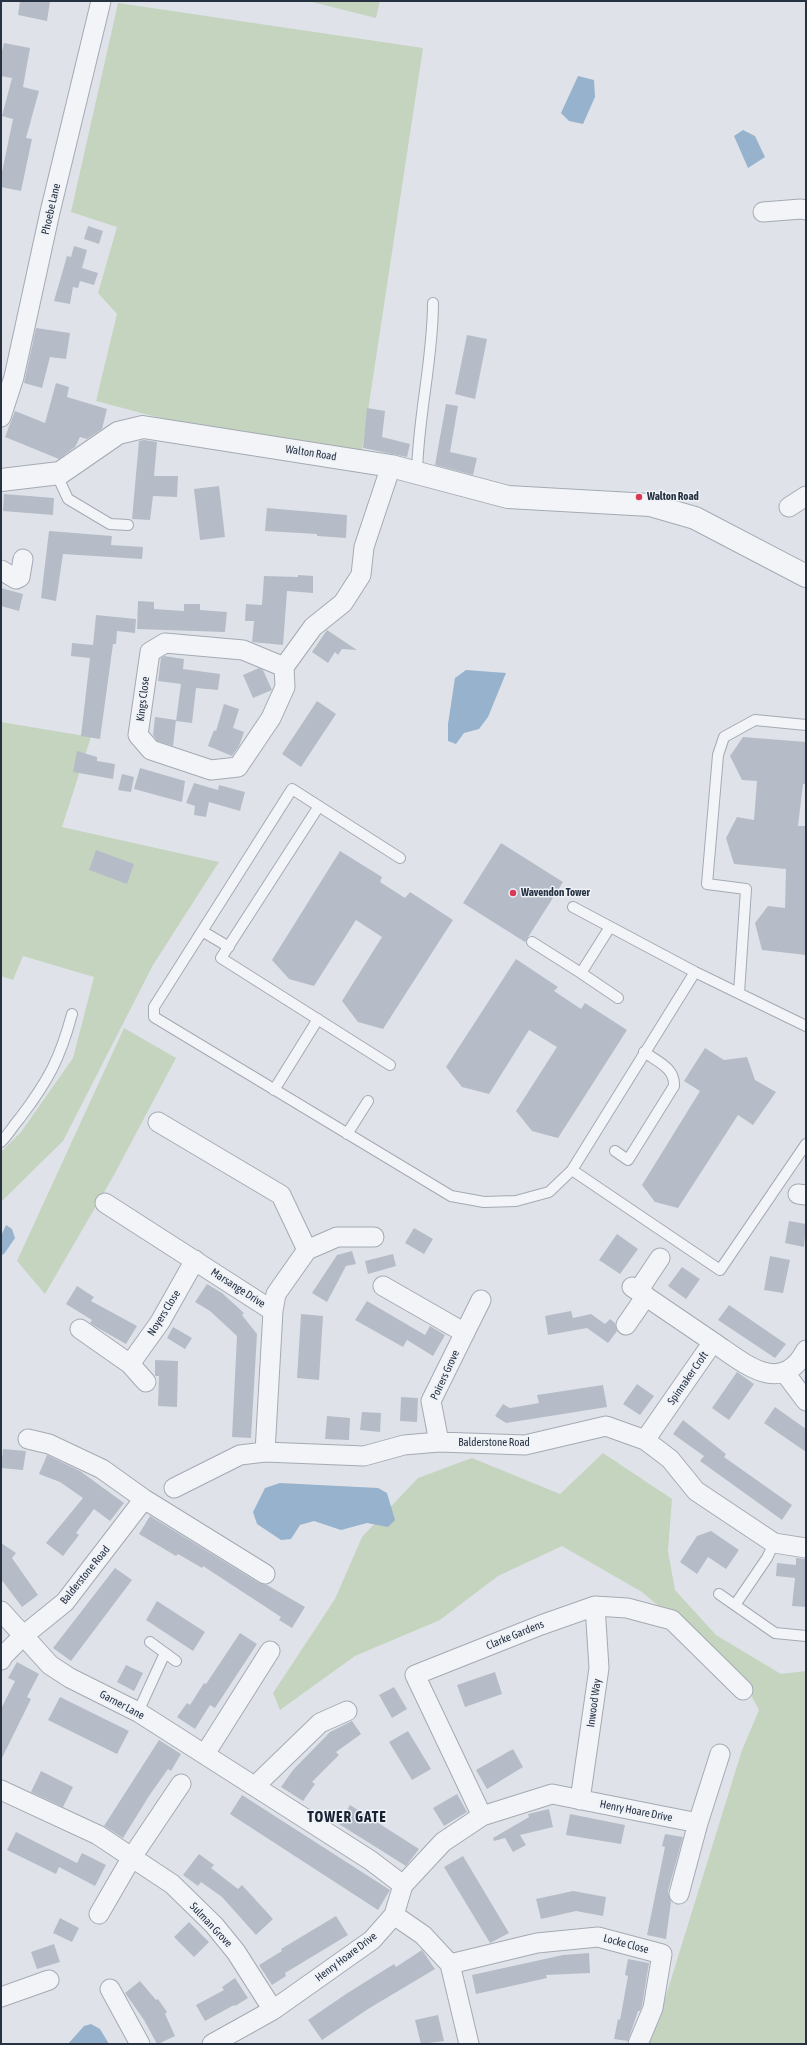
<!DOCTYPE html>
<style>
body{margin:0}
#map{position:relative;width:807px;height:2045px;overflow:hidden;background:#dfe3e9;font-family:"Asap Condensed",sans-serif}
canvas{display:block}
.frame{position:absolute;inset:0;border:2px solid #263142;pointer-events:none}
</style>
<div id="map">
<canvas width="807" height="2045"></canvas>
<div class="frame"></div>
</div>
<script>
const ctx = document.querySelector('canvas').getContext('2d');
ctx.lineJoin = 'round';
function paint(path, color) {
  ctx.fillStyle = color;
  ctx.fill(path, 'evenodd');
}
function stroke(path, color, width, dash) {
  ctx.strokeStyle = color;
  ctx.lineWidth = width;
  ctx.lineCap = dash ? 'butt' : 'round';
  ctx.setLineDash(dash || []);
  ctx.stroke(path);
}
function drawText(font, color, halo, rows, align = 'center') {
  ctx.font = font + ' "Asap Condensed",sans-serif';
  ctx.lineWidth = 3;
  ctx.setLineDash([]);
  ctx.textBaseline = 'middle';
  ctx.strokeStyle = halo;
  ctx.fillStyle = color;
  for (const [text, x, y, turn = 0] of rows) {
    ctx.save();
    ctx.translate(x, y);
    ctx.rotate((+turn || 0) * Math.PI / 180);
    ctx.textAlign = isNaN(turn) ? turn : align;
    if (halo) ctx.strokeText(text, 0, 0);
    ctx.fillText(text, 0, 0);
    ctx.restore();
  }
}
const green = new Path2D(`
 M308,1H380L376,18Z
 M118,3L423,48L362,450L243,440L96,401L117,314L98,293L117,227L71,212Z
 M1,722L91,737L62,827L219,862L153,965L63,1141L1,1202V1152L21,1132L73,1058L94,977L23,956L13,980L1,976Z
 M124,1028L176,1058L114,1175L45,1294L17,1261Z
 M603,1453L672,1499L668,1551L675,1590L716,1635L781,1674L806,1671V2044H645L664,2002L742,1750L759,1710L739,1674L642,1592L562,1546L498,1576L440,1620L355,1656L280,1710L273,1693L335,1599L362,1537L418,1478L472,1458L560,1494Z`);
const water = new Path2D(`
 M578,76L594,80L595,97L583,124L569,121L561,113Z
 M743,130L755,136L765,157L748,168L734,136Z
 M466,670L506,673L488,717L479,729L464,733L456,744L448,741V724L455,678Z
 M6,1225L12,1229L15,1238L4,1254L1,1255V1236Z
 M280,1483L378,1488L387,1493L395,1520L388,1527L367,1523L341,1530L314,1521L300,1525L291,1539L281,1540L257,1524L253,1512L265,1488Z
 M91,2024L100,2029L109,2044H68L84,2026Z`);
const building = new Path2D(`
 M20,1H50L47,21L18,15Z
 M4,43L30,48L23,87L39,91L26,138L32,139L21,191L1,187V177L13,119L2,116L12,78L1,76V56Z
 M88,226L103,231L99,244L84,239Z
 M74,246L87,250L82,268L98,273L94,285L80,281L78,288L73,287L70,304L54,301L67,256L71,257Z
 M36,328L70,333L66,359L50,357L42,388L24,383Z
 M467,335L487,339L475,399L455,394Z
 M56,383L69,387L67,397L107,409L102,429L87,439L80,437L75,447L59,459L5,437L15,411L45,423Z
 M446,404L458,406L450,452L477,458L473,475L435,465Z
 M367,408L385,411L382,437L410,444L407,457L363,448Z
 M144,440L157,442L154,476H178L177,497L153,496L150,520L132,519L139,441Z
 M219,486L225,537L200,540L194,489Z
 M4,494L54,498L53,515L3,511Z
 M267,508L347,515L346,538L317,536V534L265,531Z
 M49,531L112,536L111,545L143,547L142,559L63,554L56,601L41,598Z
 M298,575L313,576V593L287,591L283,645L252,642L254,621H245L246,604L262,605L264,576L298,577Z
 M1,588L23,594L19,611L1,606Z
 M138,601L154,602V609L184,611V604H200V610L227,612L225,632L137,629Z
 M96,615L136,619L135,633L117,631L116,644H113L100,739L81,736L90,658L71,656L72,643L93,645Z
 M327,630L357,650L342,649L338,655L335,652L328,663L312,652Z
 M164,656L184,659L183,669L220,674L218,690L196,688L192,723L176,721L181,684L158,681L161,658Z
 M259,668L263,670L272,690L253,698L243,675Z
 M317,701L336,714L301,767L282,754Z
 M224,704L239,709L233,728L244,732L239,746L232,756L208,746L214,730L216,731Z
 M155,717L176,720L173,746L157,741L153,735Z
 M743,737L806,742V784H803L798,826H806V955L762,950L755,923L768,906L785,908L786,869L734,864L726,838L737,817L754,820L757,781L742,780L730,756Z
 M77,751L97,757V761L115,764L113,779L73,772Z
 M140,768L185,781L182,802L134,789Z
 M122,774L134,777L131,792L118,790Z
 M194,783L218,790L219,785L245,792L240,811L209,802L206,817L194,815L195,806L186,803Z
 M501,843L563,882L525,942L463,903Z
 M96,850L134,864L127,884L89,870Z
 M340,851L382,877L380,882L405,898L410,892L453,920L383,1029L358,1022L342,1001L382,937L356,920L314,986L289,979L272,960Z
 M516,959L558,987L554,991L581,1009L585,1003L627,1030L558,1138L532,1131L516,1111L557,1047L529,1030L489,1094L462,1087L446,1067Z
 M705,1048L724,1060L747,1057L755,1080L776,1092L753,1125L738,1115L678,1208L655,1202L642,1185L700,1091L684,1081Z
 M789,1221L806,1224L804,1247L785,1243Z
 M414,1228L433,1239L424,1254L405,1243Z
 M617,1234L638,1249L620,1274L599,1260Z
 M352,1251L356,1264L346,1266L327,1302L312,1293L337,1255Z
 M393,1254L396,1266L368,1274L365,1261Z
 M770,1256L790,1260L783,1293L764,1290Z
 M682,1267L700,1279L686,1299L668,1286Z
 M207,1284L222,1293L244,1313L242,1315L257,1334L251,1438L232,1437L237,1336L210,1311L195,1302Z
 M77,1286L94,1297L91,1301L137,1326L126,1344L98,1328L90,1323L92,1320L66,1304Z
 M367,1301L425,1335L430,1326L445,1335L433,1356L407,1340L403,1347L355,1320Z
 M729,1305L786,1344L775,1358L718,1320Z
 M571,1311L573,1318L591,1314L605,1324L610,1319L615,1323L617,1331L608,1343L587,1328L548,1335L545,1316Z
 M301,1314L323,1316L319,1380L297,1378Z
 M173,1327L192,1338L185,1349L167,1338Z
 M155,1360L178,1361L177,1407L158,1406L159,1376H155Z
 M737,1372L754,1384L729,1420L712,1408Z
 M637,1384L654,1396L640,1415L623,1404Z
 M603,1385L607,1407L506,1423L495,1416L503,1404L510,1408L539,1403L537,1395Z
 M401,1397L418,1398L417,1422L400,1421Z
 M775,1407L806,1429V1452L764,1423Z
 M362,1412L381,1413L380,1432L360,1430Z
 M327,1416L350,1418L349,1440L325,1439Z
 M683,1420L726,1454L724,1457L792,1505L782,1520L700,1461L704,1456L673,1434Z
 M3,1449L26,1451L23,1470L1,1468Z
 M47,1455L80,1471L124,1503L110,1521L94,1509L76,1533L79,1535L63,1556L46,1543L83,1498L60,1482L39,1474Z
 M150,1516L259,1583L267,1585L305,1607L292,1628L279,1620L281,1617L203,1566L202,1568L178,1554L176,1556L139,1534Z
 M711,1531L739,1550L726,1569L708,1557L697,1574L680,1562L697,1536Z
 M1,1543L16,1553L12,1558L38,1595L22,1607L1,1579Z
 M796,1558L806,1559V1607L792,1606L795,1578L776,1576L777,1563L796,1565Z
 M115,1568L132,1580L71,1661L53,1648Z
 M157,1601L205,1632L193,1651L146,1620Z
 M240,1633L257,1644L215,1708L210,1705L195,1729L177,1717L187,1703L190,1705L204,1683L206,1684Z
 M17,1662L39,1674L27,1697L31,1699L1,1760V1709L15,1681L8,1678Z
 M126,1665L143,1673L134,1691L117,1682Z
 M495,1672L502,1694L465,1707L457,1685Z
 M394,1687L407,1709L392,1718L379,1695Z
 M60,1697L129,1731L117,1754L48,1720Z
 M352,1721L361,1734L336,1752L339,1755L312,1782L315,1784L303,1801L281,1787L293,1770L330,1732Z
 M408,1731L431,1769L412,1780L389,1742Z
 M159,1740L181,1754L171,1771L168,1769L149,1796L123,1838L104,1826Z
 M513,1749L523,1767L487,1789L476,1770Z
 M41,1771L73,1787L63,1807L31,1792Z
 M457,1794L467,1812L444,1826L433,1808Z
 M242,1795L390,1890L378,1910L230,1814Z
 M350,1805L419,1849L406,1866L339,1824Z
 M549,1809L553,1827L520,1835L526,1845L513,1852L505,1838L494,1841L493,1838L529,1817L528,1814Z
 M570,1814L625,1825L621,1844L566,1835Z
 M16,1832L77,1863L82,1853L106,1865L95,1886L59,1867L56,1874L7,1850Z
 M665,1834L683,1837L668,1891L669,1897L671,1902L666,1939L647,1935L665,1847L662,1846Z
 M199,1854L214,1865L211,1868L238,1889L242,1885L273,1919L256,1935L222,1897L201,1882L198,1886L183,1875Z
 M463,1856L509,1933L490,1943L444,1867Z
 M573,1891L606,1897L603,1916L576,1911L541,1919L536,1899Z
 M336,1916L348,1935L285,1973L286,1976L272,1985L259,1965L282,1951L281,1949Z
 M60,1918L79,1928L72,1942L53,1933Z
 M189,1922L209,1942L194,1957L174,1937Z
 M54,1944L60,1962L37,1969L31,1952Z
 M422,1950L435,1969L368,2009L322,2040L308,2020L346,1994L394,1964L396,1967Z
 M589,1953L590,1973L546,1975L547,1978L476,1994L472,1975L563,1955Z
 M628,1959L649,1963L642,2006L640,2011H638L628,2041L614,2039L618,2019L620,2020L628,1976L625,1975Z
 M235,1978L248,1998L235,2006L234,2005L205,2021L196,2005L224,1990L222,1987Z
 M140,1981L156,2000L158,1999L167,2012L165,2014L175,2036L158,2044H157L144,2020L125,1993Z
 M438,2015L444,2041L421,2044L415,2020Z`);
const service = new Path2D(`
 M56,473L68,499L110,524L128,525
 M417,473C418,416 433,360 433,303
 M319,806L221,958L390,1065
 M400,858L292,789L154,1007V1017L451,1196L484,1202L516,1201L549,1192L572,1170L695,972
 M573,907L695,972L806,1026
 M610,927L581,973L618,998
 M202,931L229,947
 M532,942L581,973
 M739,993L746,889L707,884L718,755L724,737L755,720L806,725
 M274,1090L318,1019
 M347,1134L368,1101
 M1,1142C8,1135 13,1126 20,1118C48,1081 60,1059 72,1014
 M615,1151L628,1160L674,1086C675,1068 658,1062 644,1052
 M572,1170L720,1270L806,1144
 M719,1594L775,1633L806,1636
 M735,1605L767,1558L774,1543
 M150,1642L176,1661
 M138,1712L165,1653`);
const minor = new Path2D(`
 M763,212L801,209L806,210
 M1,417L14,377L50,212L101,1
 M789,507L806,496
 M1,570L16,579L20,577L23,559
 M284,667L243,650L165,643L150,652L138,735L151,750L211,770L238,767L271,718L285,687L284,667L313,627L343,603L361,575L364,547L391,466
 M158,1122L281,1195L307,1250
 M798,1194L806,1195
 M105,1203L273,1311L265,1452
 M383,1286L465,1333
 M632,1287L713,1342
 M638,1291L660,1258
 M273,1311L276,1294L307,1250L337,1237H374
 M626,1325L646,1296
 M80,1329L130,1364L160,1322L195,1260
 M130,1364L146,1382
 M785,1373L806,1401
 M28,1439L49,1444L102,1469L144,1499L265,1574
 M645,1440L713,1342C744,1363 781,1397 806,1350
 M439,1442L431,1401L481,1300
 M174,1488L240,1455L265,1452L364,1456L404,1445L439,1442L525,1445L606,1426L645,1440L670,1459L696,1491L774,1543L806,1548
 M1,1611L50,1665L70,1678L138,1712L370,1860L403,1885
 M1,1660L4,1655L23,1636L65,1602L144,1499
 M205,1754L270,1651
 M255,1786L320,1723L347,1711
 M1,1790L98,1835L172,1884L214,1925L236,1952L273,2010
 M580,1800L599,1668L595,1606
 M482,1816L415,1675L541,1625L595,1606L627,1608L672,1620L743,1690
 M698,1823L720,1754
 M99,1914L132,1857L181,1784
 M394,1915L423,1935L450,1964L469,2044
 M450,1964L537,1943L598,1937L662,1954L653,2008L638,2044
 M110,1989L140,2044
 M1,1997L49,1980
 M212,2044L273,2010L372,1940L394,1915L403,1885L443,1842L482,1816L552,1794L698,1823L679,1894`);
const tertiary = new Path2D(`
 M1,480L60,473L118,433L143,427L391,466L508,497L650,505L695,518L806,576`);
const markers = [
 [639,497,4,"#da3856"],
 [513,893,4,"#da3856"]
];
const streetNames = [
 ["Phoebe Lane",51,209,-77],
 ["Walton Road",311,453,9],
 ["Kings Close",143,699,-83],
 ["Marsange Drive",238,1288,33],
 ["Noyers Close",164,1313,-58],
 ["Poirers Grove",445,1375,-65],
 ["Spinnaker Croft",688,1378,-55],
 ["Balderstone Road",494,1443],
 ["Balderstone Road",85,1575,-51],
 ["Clarke Gardens",515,1635,-22],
 ["Inwood Way",594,1703,-82],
 ["Garner Lane",122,1705,28],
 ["Henry Hoare Drive",636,1811,11],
 ["Sulman Grove",211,1925,47],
 ["Locke Close",626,1944,15],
 ["Henry Hoare Drive",346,1957,-37]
];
const poiNames = [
 ["Walton Road",647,497],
 ["Wavendon Tower",521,893]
];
const districtNames = [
 ["TOWER GATE",347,1817]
];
paint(green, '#c5d4bf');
paint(water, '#96b2cd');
paint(building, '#b5bcc7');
stroke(service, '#a4aab4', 12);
stroke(minor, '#a4aab4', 21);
stroke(tertiary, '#a4aab4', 24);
stroke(service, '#f2f4f7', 10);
stroke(minor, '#f2f4f7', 19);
stroke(tertiary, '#f2f4f7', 22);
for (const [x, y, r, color] of markers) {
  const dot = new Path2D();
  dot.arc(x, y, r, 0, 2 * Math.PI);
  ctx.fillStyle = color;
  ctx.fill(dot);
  stroke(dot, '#eef2f7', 1.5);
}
drawText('11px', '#263142', '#eef2f7', streetNames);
drawText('bold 11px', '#263142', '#eef2f7', poiNames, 'left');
ctx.letterSpacing = '1px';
drawText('bold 15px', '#182232', '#eef2f7', districtNames);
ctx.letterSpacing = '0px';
</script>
